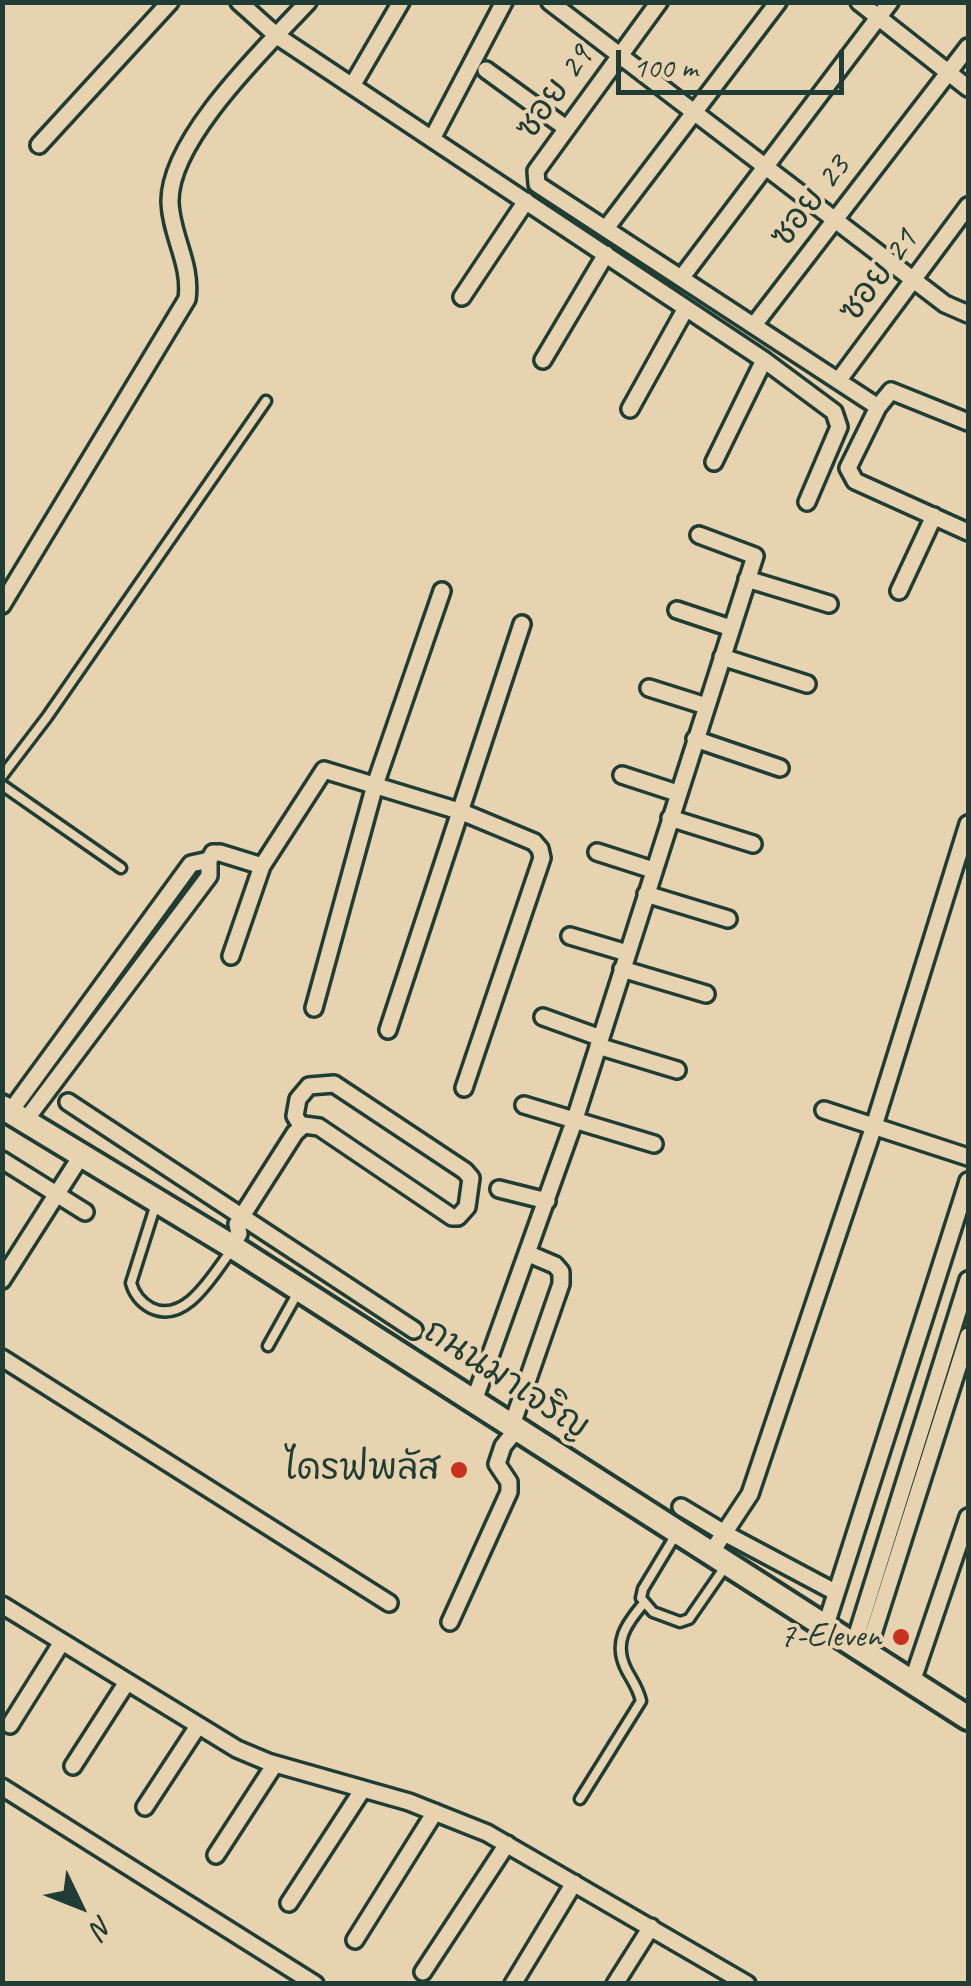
<!DOCTYPE html>
<meta charset="utf-8">
<style>
body{margin:0}
#map{position:relative;width:971px;height:1986px;overflow:hidden;background:#e8d3b1;font-family:Caveat,sans-serif}
canvas{display:block}
.frame{position:absolute;inset:0;border:5px solid #1f3d34;pointer-events:none}
.north{position:absolute;left:30px;top:1856px;width:100px;height:100px;-webkit-text-stroke:8px #e8d3b1;paint-order:stroke;rotate:133deg;font-size:28px;font-weight:700;line-height:40px;text-align:center;color:#1f3d34}
.north::after{content:'';display:block;margin:auto;width:35px;height:45px;background:#1f3d34;clip-path:polygon(50% 0,100% 100%,50% 72%,0 100%)}
.scale{position:absolute;left:616px;top:50px;width:228px;height:45px;box-sizing:border-box;border:5px solid #1f3d34;border-top:0;padding-left:12px;font-size:30px;line-height:35px;white-space:nowrap;color:#1f3d34;-webkit-text-stroke:8px #e8d3b1;paint-order:stroke}
</style>
<div id="map">
<canvas width="971" height="1986"></canvas>
<div class="frame"></div>
<div class="north">N</div>
<div class="scale">100 m</div>
</div>
<script>
const ctx = document.querySelector('canvas').getContext('2d');
ctx.lineJoin = 'round';
function stroke(path, color, width, dash) {
  ctx.strokeStyle = color;
  ctx.lineWidth = width;
  ctx.lineCap = dash ? 'butt' : 'round';
  ctx.setLineDash(dash || []);
  ctx.stroke(path);
}
function drawText(font, color, halo, rows, align = 'center') {
  ctx.font = font + ' Caveat,"Playpen Sans Thai",sans-serif';
  ctx.lineWidth = 8;
  ctx.setLineDash([]);
  ctx.textBaseline = 'middle';
  ctx.strokeStyle = halo;
  ctx.fillStyle = color;
  for (const [text, x, y, turn = 0] of rows) {
    ctx.save();
    ctx.translate(x, y);
    ctx.rotate((+turn || 0) * Math.PI / 180);
    ctx.textAlign = isNaN(turn) ? turn : align;
    if (halo) ctx.strokeText(text, 0, 0);
    ctx.fillText(text, 0, 0);
    ctx.restore();
  }
}
const service = new Path2D(`
 M2,776L47,717L266,401
 M2,785L121,868
 M155,1207L131,1283C134,1294 140,1302 151,1308C186,1325 213,1274 231,1251
 M268,1346L297,1294
 M675,1536L643,1589L641,1598L653,1612L680,1622L689,1619L725,1567
 M580,1799L641,1701C638,1688 633,1682 627,1671C612,1643 626,1624 644,1603`);
const minor = new Path2D(`
 M239,2L277,36L764,360L834,412L839,427L807,502
 M550,2L945,304L968,314
 M659,2L536,171L537,184L878,407
 M859,2L968,88
 M486,70L566,128
 M352,86L401,2
 M432,139L504,2
 M39,145L170,2
 M607,227L778,2
 M682,277L890,2
 M462,297L526,201
 M754,325L968,47
 M543,360L606,254
 M838,381L968,206
 M630,409L686,308
 M968,422L891,391L878,407L848,468L855,481L968,532
 M714,462L764,360
 M747,579L829,604
 M899,591L934,516
 M2,605L187,299C192,264 171,236 170,202C169,139 266,47 308,2
 M677,610L731,628
 M722,657L807,684
 M649,688L706,706
 M695,739L780,768
 M622,775L677,793
 M670,818L753,844
 M597,852L653,870
 M646,894L728,919
 M570,936L627,953
 M231,956L262,866L324,770L462,812L534,842L540,849L542,858L464,1088
 M622,969L706,994
 M314,1008L375,785L442,591
 M543,1017L601,1038
 M388,1030L522,624
 M598,1046L677,1070
 M68,1102L414,1330
 M524,1105L654,1144
 M824,1110L968,1157
 M10,1112L191,864L209,860L213,853H220L262,866
 M25,1121L209,876V860
 M2,1160L85,1212
 M499,1189L547,1201
 M230,1246L239,1234L237,1224L295,1133L304,1125L319,1127L452,1217H458L467,1207L471,1178L465,1171L334,1084L309,1086L298,1099L295,1116L301,1126
 M2,1280L81,1156
 M2,1358L389,1603
 M474,1401L574,1122L755,556L699,535
 M512,1425L561,1284V1272L555,1265L529,1254
 M681,1507L726,1534L835,1592
 M711,1553L750,1494L874,1126L968,824
 M2,1605L237,1749L268,1762L409,1802L487,1833L747,1984
 M450,1622L509,1492V1482L497,1464L503,1446L517,1429
 M825,1628L968,1181
 M854,1644L968,1280
 M867,1653L968,1336
 M912,1682L968,1517
 M10,1725L62,1642
 M73,1766L127,1682
 M2,1787L315,1984
 M145,1807L198,1726
 M216,1855L275,1764
 M289,1903L363,1789
 M355,1940L435,1812
 M423,1972L507,1844
 M513,1984L574,1883
 M615,1984L651,1927`);
const secondary = new Path2D(`
 M2,1107L233,1247L968,1718`);
const markers = [
 [459,1470,10,"#c8321e"],
 [901,1637,10,"#c8321e"]
];
const streetNames = [
 ["ซอย 29",555,93,-54],
 ["ซอย 23",811,202,-52],
 ["ซอย 21",879,276,-53],
 ["ถนนมาเจริญ",506,1380,33]
];
const poiNames = [
 ["ไดรฟพลัส",439,1470],
 ["7-Eleven",881,1637]
];
stroke(service, '#1f3d34', 15);
stroke(minor, '#1f3d34', 22);
stroke(secondary, '#1f3d34', 30);
stroke(service, '#e8d3b1', 8);
stroke(minor, '#e8d3b1', 15);
stroke(secondary, '#e8d3b1', 22);
for (const [x, y, r, color] of markers) {
  const dot = new Path2D();
  dot.arc(x, y, r, 0, 2 * Math.PI);
  ctx.fillStyle = color;
  ctx.fill(dot);
  stroke(dot, '#e8d3b1', 4);
}
drawText('35px', '#1f3d34', '#e8d3b1', streetNames);
drawText('35px', '#1f3d34', '#e8d3b1', poiNames, 'right');
</script>
